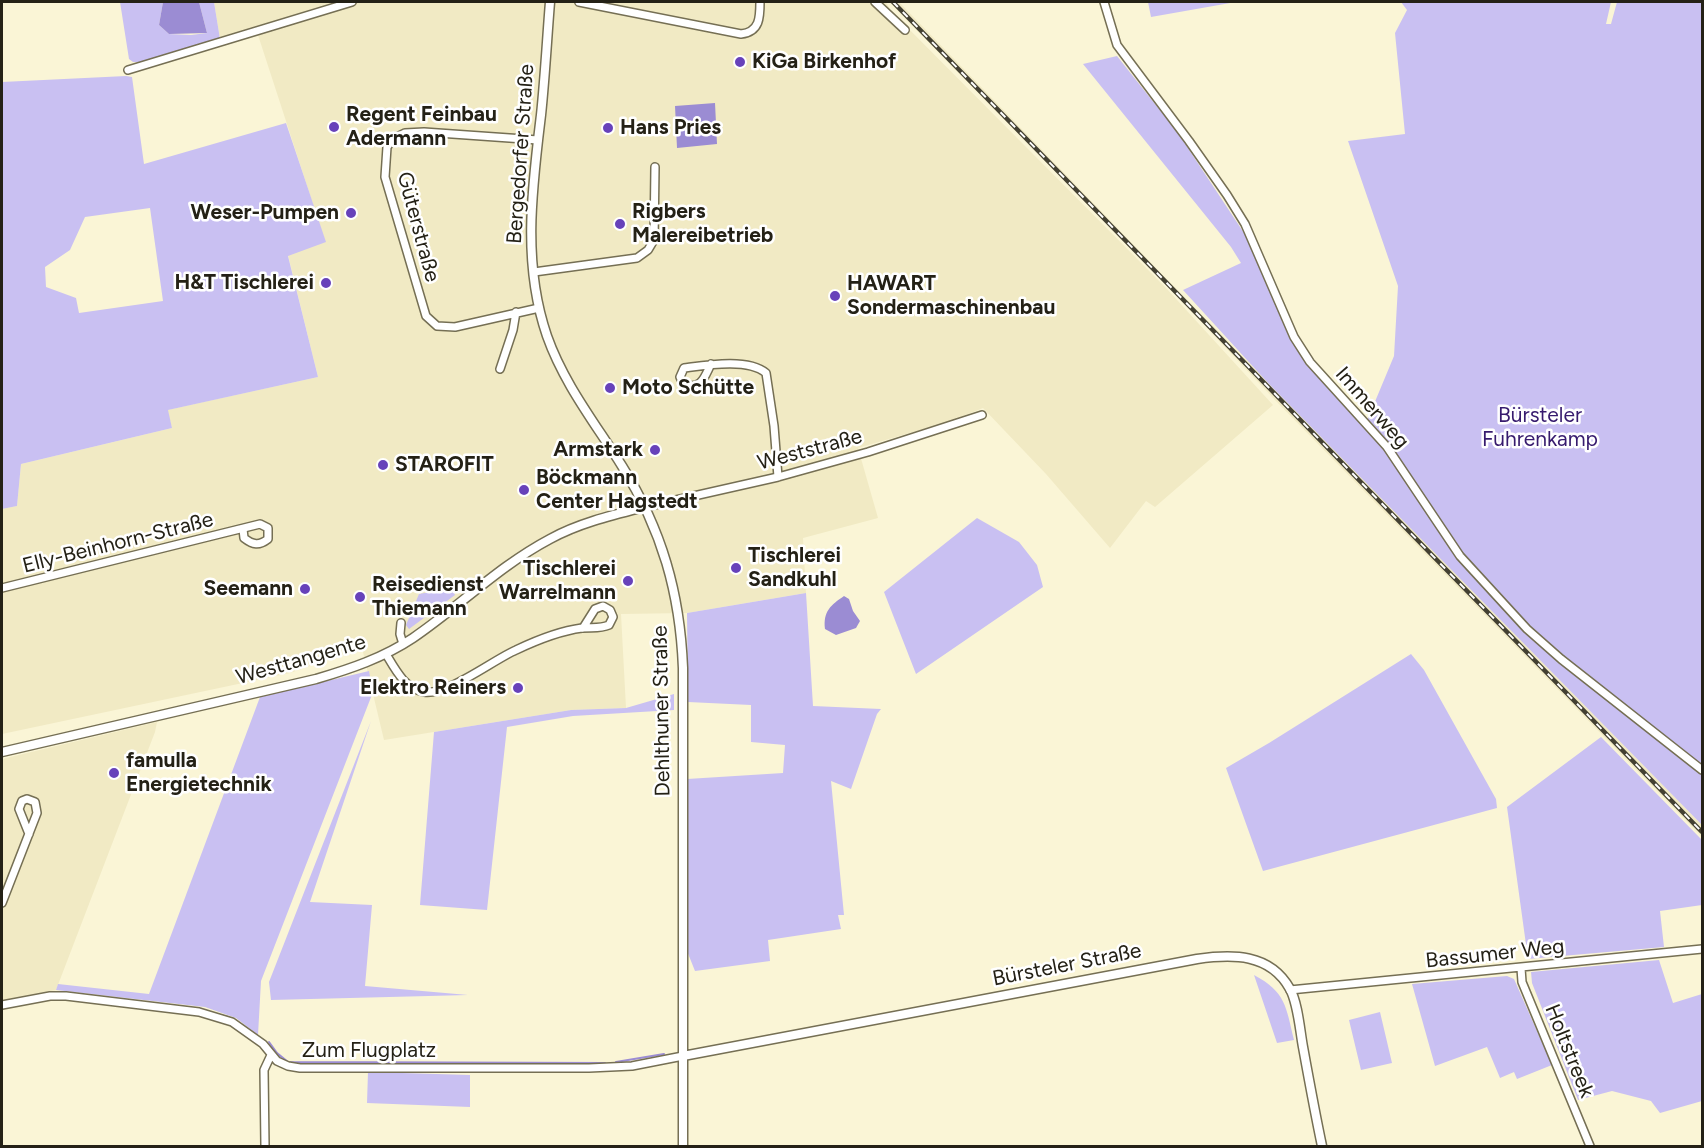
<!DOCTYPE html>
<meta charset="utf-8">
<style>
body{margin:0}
#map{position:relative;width:1704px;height:1148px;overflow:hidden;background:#faf5d6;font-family:Figtree,sans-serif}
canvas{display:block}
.frame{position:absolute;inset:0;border:3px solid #242116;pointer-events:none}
</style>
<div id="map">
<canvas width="1704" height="1148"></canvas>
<div class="frame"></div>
</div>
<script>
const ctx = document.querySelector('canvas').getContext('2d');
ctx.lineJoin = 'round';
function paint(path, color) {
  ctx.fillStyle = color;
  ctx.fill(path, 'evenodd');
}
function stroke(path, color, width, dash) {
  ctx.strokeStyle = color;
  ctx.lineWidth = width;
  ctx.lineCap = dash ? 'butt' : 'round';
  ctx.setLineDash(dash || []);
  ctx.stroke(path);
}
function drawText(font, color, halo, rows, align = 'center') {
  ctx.font = font + ' Figtree,sans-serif';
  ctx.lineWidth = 5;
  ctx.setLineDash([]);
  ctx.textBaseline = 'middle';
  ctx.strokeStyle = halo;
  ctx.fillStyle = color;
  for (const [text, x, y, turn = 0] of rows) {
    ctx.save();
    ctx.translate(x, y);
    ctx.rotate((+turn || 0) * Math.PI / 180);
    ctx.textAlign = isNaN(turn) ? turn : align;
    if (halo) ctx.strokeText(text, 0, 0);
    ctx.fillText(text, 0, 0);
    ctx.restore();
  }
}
const built = new Path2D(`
 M214,2H886L891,11L1167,289L1273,405L1155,507L1146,501L1110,548L1046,474L983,408L951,421L858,448L878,518L803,538L806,593L687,613L621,614L626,708L571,710L384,740L362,648L290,673L2,734V509L17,506L21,464L172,428L167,410L318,377L288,255L325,241L258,35L320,14L318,7L220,39Z
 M889,2H899L1156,268L1702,825V837L1276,401L1153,271Z
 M157,722L155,732L56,990L2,1000V759Z`);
const green = new Path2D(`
 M120,2H163L159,25L169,34L191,35L207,33L199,2H214L220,39L142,62H133L129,59Z
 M1148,2H1236L1151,17Z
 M1401,2H1611L1606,24H1611L1617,2H1702V825L1268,383L1183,290L1241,263L1231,247L1083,64L1117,56L1178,133L1246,236L1306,362L1364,428L1394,356L1398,286L1348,141L1405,134L1395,33L1407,10Z
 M126,76L132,77L144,164L286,123L326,242L288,256L318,377L168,410L172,428L21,464L17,506L2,509V82ZM150,208L163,301L79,313L76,298L46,287L45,267L70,250L85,217Z
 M977,518L1019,542L1037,565L1043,587L916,674L884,592Z
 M452,588L455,595L409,629L406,625L419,594Z
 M806,593L813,706L881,709L877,714L851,789L831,781L844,915H838L841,929L768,940L770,961L695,971L687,951V779L783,773L785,745L751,742V705L688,702L687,613Z
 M1411,654L1424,670L1496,799L1497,808L1263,871L1226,768L1269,743Z
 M369,671L373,692L261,981L258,1035L236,1018L205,1007L56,990L58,984L149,994L260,697Z
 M674,694V710L573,716L507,727L487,910L420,905L434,732L571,710L626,708Z
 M371,721L310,902L372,905L365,986L468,995L271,1000L269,982Z
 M1601,737L1702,840V905L1660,911L1664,947L1528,959L1507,807Z
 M1659,960L1673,1003L1702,994V1101L1660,1113L1651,1101L1612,1091L1578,1100L1532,983L1531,972Z
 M1254,975C1286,992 1286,1007 1294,1040L1277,1043Z
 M1507,976L1514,979L1552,1065L1517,1079L1514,1072L1500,1078L1487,1047L1435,1066L1412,984Z
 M1380,1012L1392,1063L1361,1070L1349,1020Z
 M368,1072L470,1075V1107L367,1103Z`);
const water = new Path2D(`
 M163,2H199L207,33L169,34L159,25Z
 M715,103L717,144L677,148L675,106Z
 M844,596L849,599L853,611L860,621L856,628L836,635L825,629C823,611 831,605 844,596Z`);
const stream = new Path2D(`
 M205,1011L228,1017
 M269,1042L277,1053L288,1062L605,1063
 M616,1062L664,1054`);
const minor = new Path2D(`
 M579,2L741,34C760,32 760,17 760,2
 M875,2L905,30
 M1104,2L1117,45L1189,141L1227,195L1245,224L1294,337L1310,362L1387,447L1460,556L1527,629L1561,659L1702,770
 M128,70L352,2
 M538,140L424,132L405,133L393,139L387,147L385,177L426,316L437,326L455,327L539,308
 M534,272L637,258L648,250L654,240L655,167
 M711,364C704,378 702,389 684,385L680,377L684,368C707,365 748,358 766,373L774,426L778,477
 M500,369L513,330L516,312
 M645,507L778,477L868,452L982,415
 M2,588L260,524L268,528V539C259,546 253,545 244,538L243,529
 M401,623L400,634L403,644
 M386,654C395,669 405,689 424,692C447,696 493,660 516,650C537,640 559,631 582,628C592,627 600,629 609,625L613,617L610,610L603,606L595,609L583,628
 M2,903L37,813L35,802L27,799L22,801L19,809L29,834
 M1521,968L1522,982L1590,1146
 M1290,990L1702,949
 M2,1005L50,996H66L199,1012L232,1022L263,1044L277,1061L288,1066L300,1068H589L632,1066L683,1056
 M265,1146L264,1070L271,1055`);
const tertiary = new Path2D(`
 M550,2C547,39 545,77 541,115C532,189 522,264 547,336C564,384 595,423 622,466C662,530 680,593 683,668V1146
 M2,752L316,679C350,669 383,658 413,638C460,606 499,566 550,539C579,523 613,515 645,507
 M683,1056L1197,959C1232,954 1270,953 1290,989C1298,1003 1300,1031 1303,1047C1309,1080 1315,1113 1322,1146`);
const rail = new Path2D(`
 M893,2L1702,832`);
const markers = [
 [740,62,6,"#6742ba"],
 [334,127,6,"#6742ba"],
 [608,128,6,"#6742ba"],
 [351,213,6,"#6742ba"],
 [620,224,6,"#6742ba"],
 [326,283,6,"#6742ba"],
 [835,296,6,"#6742ba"],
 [610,388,6,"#6742ba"],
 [655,450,6,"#6742ba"],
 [383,465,6,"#6742ba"],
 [524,490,6,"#6742ba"],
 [736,568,6,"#6742ba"],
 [628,581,6,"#6742ba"],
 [305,589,6,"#6742ba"],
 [360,597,6,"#6742ba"],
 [518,688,6,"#6742ba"],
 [114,773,6,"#6742ba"]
];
const poiNames = [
 ["KiGa Birkenhof",752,62],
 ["Regent Feinbau",346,115],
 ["Adermann",346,139],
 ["Hans Pries",620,128],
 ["Rigbers",632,212],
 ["Malereibetrieb",632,236],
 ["Weser-Pumpen",339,213,"right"],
 ["H&T Tischlerei",314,283,"right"],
 ["HAWART",847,284],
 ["Sondermaschinenbau",847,308],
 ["Moto Schütte",622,388],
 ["Armstark",643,450,"right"],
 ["STAROFIT",395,465],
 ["Böckmann",536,478],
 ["Center Hagstedt",536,502],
 ["Tischlerei",748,556],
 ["Sandkuhl",748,580],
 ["Tischlerei",616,569,"right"],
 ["Warrelmann",616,593,"right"],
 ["Reisedienst",372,585],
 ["Thiemann",372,609],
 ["Seemann",293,589,"right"],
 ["Elektro Reiners",506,688,"right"],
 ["famulla",126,761],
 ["Energietechnik",126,785]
];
const streetNames = [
 ["Bergedorfer Straße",521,154,-86],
 ["Güterstraße",418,227,75],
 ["Immerweg",1372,408,49],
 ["Weststraße",810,450,-15],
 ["Elly-Beinhorn-Straße",118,543,-14],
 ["Westtangente",301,660,-16],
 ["Dehlthuner Straße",662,711,-91],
 ["Bassumer Weg",1495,954,-6],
 ["Bürsteler Straße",1067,965,-11],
 ["Zum Flugplatz",369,1051],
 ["Holtstreek",1569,1051,68]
];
const parkNames = [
 ["Bürsteler",1540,416],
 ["Fuhrenkamp",1540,440]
];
paint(built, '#f1eac4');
paint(green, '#c9c0f2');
paint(water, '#9b8cd3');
stroke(stream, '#9b8cd3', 2);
stroke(minor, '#756f54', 10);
stroke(tertiary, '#756f54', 11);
stroke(minor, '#fff', 7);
stroke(tertiary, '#fff', 8);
stroke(rail, '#434032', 4.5);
stroke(rail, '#fff', 2, [7]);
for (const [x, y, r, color] of markers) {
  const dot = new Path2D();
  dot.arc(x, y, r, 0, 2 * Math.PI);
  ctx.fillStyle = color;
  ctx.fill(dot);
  stroke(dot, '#fff', 2);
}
drawText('bold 21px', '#242116', '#fff', poiNames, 'left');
drawText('21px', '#242116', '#fff', streetNames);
drawText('21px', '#371b6e', '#fff', parkNames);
</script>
